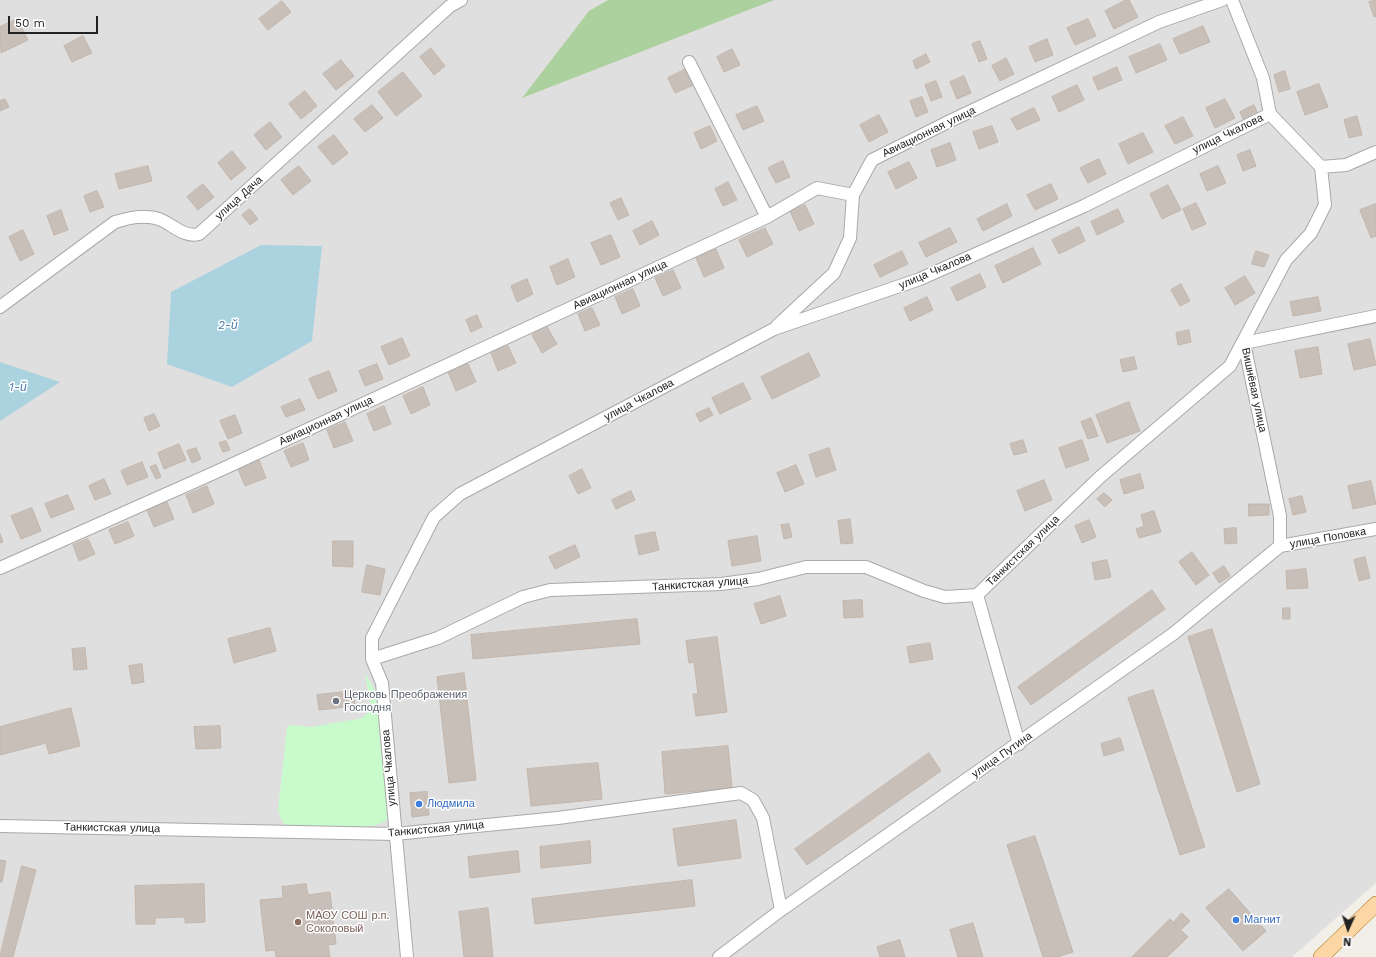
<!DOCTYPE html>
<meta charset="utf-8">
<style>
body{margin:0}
#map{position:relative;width:1376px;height:957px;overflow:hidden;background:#f2efe9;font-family:"Work Sans",sans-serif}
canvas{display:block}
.north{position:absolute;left:1328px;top:909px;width:40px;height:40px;-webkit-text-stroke:3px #fff;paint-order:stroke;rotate:183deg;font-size:11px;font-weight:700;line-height:16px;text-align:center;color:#222}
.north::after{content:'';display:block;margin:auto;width:14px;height:18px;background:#222;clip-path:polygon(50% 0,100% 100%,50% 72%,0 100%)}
.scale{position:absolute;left:8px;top:16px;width:90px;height:18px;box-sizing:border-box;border:2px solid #222;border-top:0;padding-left:5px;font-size:12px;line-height:14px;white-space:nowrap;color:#222;-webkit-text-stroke:3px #fff;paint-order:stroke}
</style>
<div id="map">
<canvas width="1376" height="957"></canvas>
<div class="north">N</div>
<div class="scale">50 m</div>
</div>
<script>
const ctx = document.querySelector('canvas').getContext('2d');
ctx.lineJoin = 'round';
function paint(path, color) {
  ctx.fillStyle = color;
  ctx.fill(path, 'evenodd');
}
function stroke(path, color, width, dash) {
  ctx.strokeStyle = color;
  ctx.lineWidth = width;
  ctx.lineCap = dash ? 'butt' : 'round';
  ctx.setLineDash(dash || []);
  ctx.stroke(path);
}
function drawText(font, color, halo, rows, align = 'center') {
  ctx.font = font + ' "Work Sans",sans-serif';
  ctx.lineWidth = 3;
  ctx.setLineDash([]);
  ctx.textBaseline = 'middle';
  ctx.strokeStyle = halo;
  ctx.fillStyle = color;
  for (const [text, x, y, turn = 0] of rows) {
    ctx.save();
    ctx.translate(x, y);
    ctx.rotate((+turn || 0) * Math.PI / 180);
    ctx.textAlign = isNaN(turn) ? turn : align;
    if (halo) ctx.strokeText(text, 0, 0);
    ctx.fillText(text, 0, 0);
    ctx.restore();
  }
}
const residential = new Path2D(`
 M0,0H1376V883L1292,957H0Z`);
const forest = new Path2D(`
 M608,0H774L522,98L589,11Z`);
const park = new Path2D(`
 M365,673L378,696L389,817C386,822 378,825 372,826C361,827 295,829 288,826C281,823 280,816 278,810L287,727L290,725L311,727L363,718L369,711L370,704Z`);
const water = new Path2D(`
 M261,245L322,246L312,341L232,387L167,364L171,292Z
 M0,362L60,382L0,421Z`);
const building = new Path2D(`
 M1126,0H1129L1138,17L1114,29L1105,11Z
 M1376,0V16L1374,17L1369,2Z
 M282,1L291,12L268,30L259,19Z
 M17,19L28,40L1,53L0,27Z
 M1088,19L1096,36L1075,45L1067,28Z
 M1203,26L1210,42L1180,54L1173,39Z
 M83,36L92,53L72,62L64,46Z
 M1047,39L1053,55L1035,62L1029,47Z
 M980,41L987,59L979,62L972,44Z
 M1160,44L1167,60L1136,73L1129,57Z
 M431,48L445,66L434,75L420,57Z
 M732,49L740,65L724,72L717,57Z
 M926,54L930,62L916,69L913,61Z
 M1006,58L1014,74L1000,81L992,66Z
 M341,60L354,76L336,90L323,74Z
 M1117,67L1122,80L1098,90L1093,78Z
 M688,68L696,84L675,93L668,78Z
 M1285,71L1290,89L1279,92L1274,75Z
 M403,72L422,96L396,116L378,92Z
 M964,76L971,93L957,99L950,82Z
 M936,81L942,97L931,101L925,85Z
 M1319,84L1328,107L1305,115L1297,92Z
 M1077,85L1084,100L1059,112L1052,97Z
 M305,91L317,106L301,119L289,104Z
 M922,97L928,112L916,117L910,101Z
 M5,99L9,107L0,111V101Z
 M1225,99L1235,118L1215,128L1206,108Z
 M372,105L383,118L365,132L354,119Z
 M1254,105L1258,114L1244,121L1240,112Z
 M757,106L764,121L743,130L736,115Z
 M1034,108L1040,120L1017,130L1011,119Z
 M879,115L888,132L869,142L860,125Z
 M1357,116L1362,135L1349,138L1344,120Z
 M1183,117L1193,136L1175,144L1165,126Z
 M270,122L282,137L266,150L254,135Z
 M710,126L717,141L701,149L694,133Z
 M992,126L998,142L979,149L973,132Z
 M1143,133L1153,152L1128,164L1119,144Z
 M334,135L348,153L333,165L318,147Z
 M950,143L956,160L937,167L931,150Z
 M1250,150L1256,166L1243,171L1237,155Z
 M232,151L246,168L231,180L218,163Z
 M1099,159L1106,174L1088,183L1080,168Z
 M783,161L790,177L776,183L768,168Z
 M909,162L917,178L896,189L888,172Z
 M148,166L152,181L119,189L115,174Z
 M299,166L311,181L293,195L281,180Z
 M1218,166L1226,183L1207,191L1200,174Z
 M728,182L737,200L723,206L715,189Z
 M203,184L214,197L198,210L187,197Z
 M1051,184L1058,199L1035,210L1027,195Z
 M1168,185L1181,210L1162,219L1150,194Z
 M97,191L104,207L90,212L84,196Z
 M621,198L629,215L618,220L610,203Z
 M1196,203L1206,224L1192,230L1183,209Z
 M1007,204L1012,216L983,231L977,219Z
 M1376,204V236L1371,238L1360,210Z
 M805,205L814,224L799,231L790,211Z
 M250,209L258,219L250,225L242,215Z
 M1118,209L1124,222L1097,235L1091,222Z
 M61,210L68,230L54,235L47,216Z
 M652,221L659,235L640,245L633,231Z
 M1079,227L1085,241L1059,254L1052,240Z
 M765,228L773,244L747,257L739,240Z
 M950,228L957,242L926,257L919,243Z
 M23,230L34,254L20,261L9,237Z
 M611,235L620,257L601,265L591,243Z
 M1033,248L1041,264L1003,283L995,266Z
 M716,249L724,268L704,277L696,258Z
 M902,251L908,264L880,277L874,265Z
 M1256,251L1269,255L1264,267L1252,264Z
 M568,259L575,277L557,285L550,267Z
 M673,270L681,288L663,296L655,278Z
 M980,274L986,287L957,301L951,288Z
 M1245,276L1255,293L1235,305L1225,288Z
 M527,279L533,294L517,302L511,286Z
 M1181,284L1190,301L1180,306L1171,290Z
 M633,289L640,306L622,314L615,297Z
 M927,297L933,310L910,321L904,308Z
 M1318,297L1321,311L1293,316L1290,302Z
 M592,308L600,325L585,331L578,314Z
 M477,315L482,327L471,332L466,320Z
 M547,327L557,344L542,353L532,335Z
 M1189,330L1191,342L1178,345L1176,333Z
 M402,338L410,356L389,365L381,347Z
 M1370,339L1376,365L1354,370L1348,344Z
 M508,346L516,363L498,371L491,353Z
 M1318,347L1322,374L1300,378L1295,351Z
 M809,353L820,376L772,399L761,377Z
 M1134,357L1137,369L1123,372L1120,360Z
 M377,364L383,379L365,386L359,371Z
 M468,364L476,382L456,391L448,372Z
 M329,371L337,391L318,399L309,379Z
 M743,383L751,399L720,414L712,398Z
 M423,387L430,405L411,414L403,396Z
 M300,399L305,410L286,417L281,407Z
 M1129,402L1140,431L1107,443L1096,415Z
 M384,406L391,424L374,431L367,414Z
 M709,408L713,415L700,422L696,414Z
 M154,414L160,426L149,431L144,418Z
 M235,415L242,433L228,439L220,421Z
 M1091,418L1098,436L1088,439L1081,422Z
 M345,422L353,441L334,448L327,430Z
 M1023,440L1027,452L1014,455L1010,444Z
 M1082,440L1089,460L1066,468L1059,448Z
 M226,441L230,450L223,452L219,443Z
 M303,443L309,460L291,467L284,451Z
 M179,444L186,460L164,469L158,453Z
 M196,448L201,459L192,463L187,451Z
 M829,448L836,470L816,477L809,455Z
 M259,460L266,478L245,486L238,469Z
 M142,462L148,477L127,485L121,471Z
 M156,465L161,477L156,479L150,467Z
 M796,465L804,484L785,492L777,473Z
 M582,469L591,488L578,494L569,476Z
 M1140,474L1144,488L1124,494L1120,480Z
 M104,479L111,494L95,500L89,486Z
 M1044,480L1052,500L1025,511L1017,491Z
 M1371,481L1376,504L1353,509L1348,486Z
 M207,486L214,504L193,513L186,495Z
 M631,491L635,500L616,509L612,500Z
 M1104,493L1112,500L1105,507L1097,499Z
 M68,495L74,509L51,518L45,504Z
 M1302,496L1306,512L1293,515L1289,499Z
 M167,502L174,519L154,527L147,510Z
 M1249,504H1269V515L1249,516Z
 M32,508L41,531L21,539L11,516Z
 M1154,511L1161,532L1139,538L1136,529L1144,526L1141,515Z
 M850,519L853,543L841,544L838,521Z
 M1089,520L1096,537L1082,543L1075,526Z
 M128,522L134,536L115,544L109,530Z
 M789,524L792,537L784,539L781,525Z
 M1236,528L1237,543L1225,544L1224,529Z
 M655,532L659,550L639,555L635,536Z
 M0,534L3,542L0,543Z
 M757,536L761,561L732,566L728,541Z
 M88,539L95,554L79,561L73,545Z
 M333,541H353V567L333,566Z
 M575,545L580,557L555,569L549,557Z
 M1192,552L1209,575L1196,585L1179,562Z
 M1365,557L1370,578L1359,581L1354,560Z
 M1107,560L1111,577L1095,580L1092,563Z
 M367,565L385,569L380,595L362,592Z
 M1224,566L1230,576L1219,583L1213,573Z
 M1306,569L1308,588L1287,589L1286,571Z
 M1152,590L1165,609L1031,705L1018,687Z
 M780,596L786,616L761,624L754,604Z
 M862,600L863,617L844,618L843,601Z
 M1283,608H1290V619H1283Z
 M637,619L640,644L473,659L471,635Z
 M270,628L276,651L234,663L228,639Z
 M1212,629L1260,784L1237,792L1188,637Z
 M717,637L727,712L696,716L693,694H698L694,662L689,663L686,641Z
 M930,643L933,659L910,663L907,647Z
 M85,648L87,669L74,670L72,649Z
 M142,664L144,682L132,684L129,666Z
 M464,673L476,780L449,783L437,677Z
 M1153,690L1205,847L1180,855L1128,698Z
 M354,691L355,706L319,710L317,695Z
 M71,708L80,746L49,754L46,743L0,755V727Z
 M220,726L221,748L196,749L194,727Z
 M1120,738L1124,750L1104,756L1101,744Z
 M728,746L732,788L665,794L662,752Z
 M929,753L941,771L807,865L795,849Z
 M598,763L602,799L531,806L527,769Z
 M427,792L429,815L412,817L410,793Z
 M736,820L741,858L678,866L673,829Z
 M1035,836L1073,952L1057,957H1043L1007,845Z
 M590,841L591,863L541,868L540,847Z
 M518,851L520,872L470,878L468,857Z
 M0,860L6,861L2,882H0Z
 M22,866L36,870L13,957H0Z
 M692,880L695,906L535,924L532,899Z
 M204,884L205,922L185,923V917L155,918V924H136L135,886Z
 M306,884L308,895L330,892L336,944L328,945L330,957H276L275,950L266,951L260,900L283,898L282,887Z
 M1229,889L1266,931L1243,951L1206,908Z
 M488,908L493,957H464L459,912Z
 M1182,913L1190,921L1182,929L1174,922Z
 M1170,919L1188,937L1167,957H1132Z
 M973,923L983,957H958L950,930Z
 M900,940L905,957H880L877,947Z`);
const minor = new Path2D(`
 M1232,0L1263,78L1270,114
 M689,62L767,217
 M1270,114L1321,167L1346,165L1376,152
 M0,307L115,222C129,218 144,214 159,219C172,224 184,238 199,234L450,6L461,0
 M777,326L834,273L850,238L853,195
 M1280,546V516L1244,343L1376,316
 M0,568L216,472L767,217L817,188L853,195L872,160L950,121L1159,22L1222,0
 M977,595L1019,744
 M372,659L438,638L523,597L550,590L721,584L758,579L806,567H866L924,591L945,597L977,595L1100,477L1230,366L1286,260L1311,233L1325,205L1321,167
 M0,826L395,834L558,818L741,793L753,800L763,818L781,910
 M407,957L382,683L372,659V638L434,517L460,494L774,329L920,279L1084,206L1270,114
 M719,957L781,910L1173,634L1280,546L1376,529`);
const major = new Path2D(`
 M1321,957L1376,904`);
const markers = [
 [336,701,4,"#6b7280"],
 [419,804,4,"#3f7fe0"],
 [1236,920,4,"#3f7fe0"],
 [298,922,4,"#8d6e63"]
];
const streetNames = [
 ["Авиационная улица",929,132,-26],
 ["улица Чкалова",1228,134,-26],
 ["улица Дача",239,198,-42],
 ["улица Чкалова",935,271,-23],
 ["Авиационная улица",620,285,-25],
 ["Вишнёвая улица",1254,390,78],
 ["улица Чкалова",639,400,-28],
 ["Авиационная улица",326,421,-25],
 ["улица Поповка",1328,538,-10],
 ["Танкистская улица",1023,551,-44],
 ["Танкистская улица",700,584,-4],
 ["улица Путина",1002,755,-35],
 ["улица Чкалова",389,768,-95],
 ["Танкистская улица",112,828,1],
 ["Танкистская улица",436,829,-5]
];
const worshipNames = [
 ["Церковь Преображения",344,695],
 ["Господня",344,708]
];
const shopNames = [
 ["Людмила",427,804],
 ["Магнит",1244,920]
];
const educationNames = [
 ["МАОУ СОШ р.п.",306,916],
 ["Соколовый",306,929]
];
const waterNames = [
 ["2-й",228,325],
 ["1-й",18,387]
];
paint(residential, '#e0dfdf');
paint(forest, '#add19e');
paint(park, '#c8facc');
paint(water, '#aad3df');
paint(building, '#c7bfb8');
stroke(building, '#c4b6ab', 1);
stroke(minor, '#a9a9a9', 14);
stroke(major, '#a06b00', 16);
stroke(minor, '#fff', 12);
stroke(major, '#fcd6a4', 15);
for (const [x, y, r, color] of markers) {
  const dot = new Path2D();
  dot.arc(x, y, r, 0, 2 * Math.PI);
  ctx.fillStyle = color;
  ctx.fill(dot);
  stroke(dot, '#fff', 1.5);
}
drawText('11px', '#222', '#fff', streetNames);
drawText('11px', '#5b616d', '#fff', worshipNames, 'left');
drawText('11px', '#366cbe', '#fff', shopNames, 'left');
drawText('11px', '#785e54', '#fff', educationNames, 'left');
drawText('italic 12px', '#4a7aab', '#fff', waterNames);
</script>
